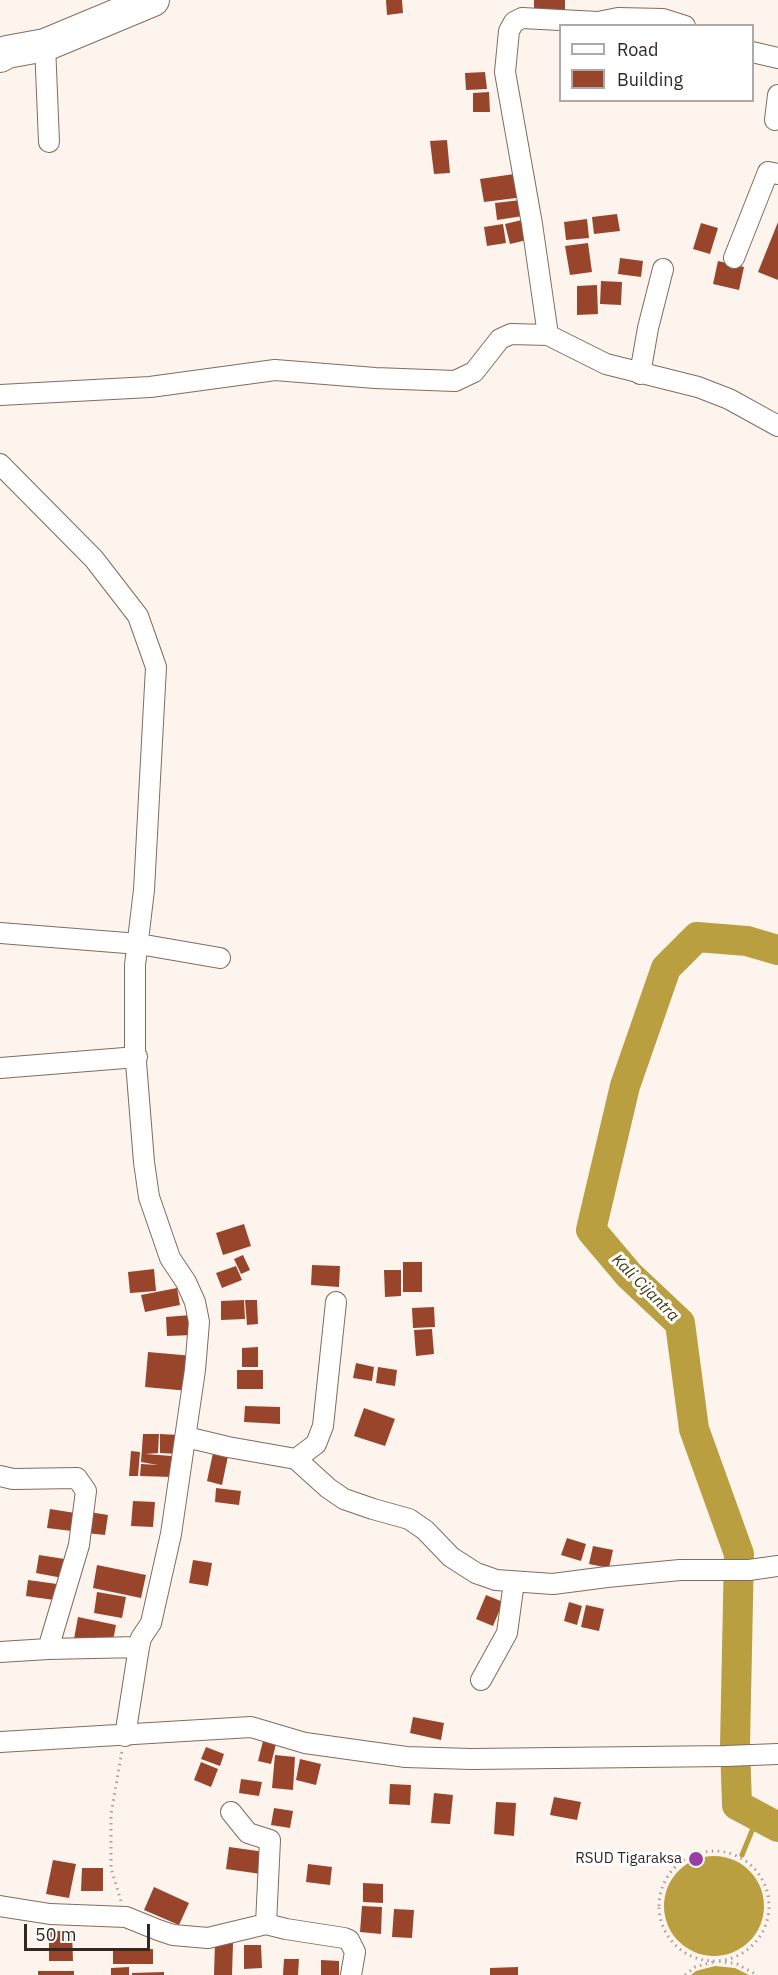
<!DOCTYPE html>
<style>
body{margin:0}
#map{position:relative;width:778px;height:1975px;overflow:hidden;background:#fef4ee;font-family:"IBM Plex Sans",sans-serif}
canvas{display:block}
.legend{position:absolute;left:559px;top:24px;width:195px;height:78px;box-sizing:border-box;background:#fff;border:2px solid #ada9a7;margin:0;padding:8px 10px;list-style:none;font-size:18px;color:#312822}
.legend li{display:flex;align-items:center;gap:12px;height:30px}
.legend b{width:30px;border:2px solid #ada9a7}
.scale{position:absolute;left:24px;top:1924px;width:126px;height:27px;box-sizing:border-box;border:3px solid #312822;border-top:0;padding-left:8px;font-size:18px;line-height:21px;white-space:nowrap;color:#312822;-webkit-text-stroke:4px #fff;paint-order:stroke}
</style>
<div id="map">
<canvas width="778" height="1975"></canvas>
<ul class="legend">
<li><b style="height:8px;background:#fff"></b>Road</li>
<li><b style="height:16px;background:#98452c"></b>Building</li>
</ul>
<div class="scale">50 m</div>
</div>
<script>
const ctx = document.querySelector('canvas').getContext('2d');
ctx.lineJoin = 'round';
function paint(path, color) {
  ctx.fillStyle = color;
  ctx.fill(path, 'evenodd');
}
function stroke(path, color, width, dash) {
  ctx.strokeStyle = color;
  ctx.lineWidth = width;
  ctx.lineCap = dash ? 'butt' : 'round';
  ctx.setLineDash(dash || []);
  ctx.stroke(path);
}
function drawText(font, color, halo, rows, align = 'center') {
  ctx.font = font + ' "IBM Plex Sans",sans-serif';
  ctx.lineWidth = 6;
  ctx.setLineDash([]);
  ctx.textBaseline = 'middle';
  ctx.strokeStyle = halo;
  ctx.fillStyle = color;
  for (const [text, x, y, turn = 0] of rows) {
    ctx.save();
    ctx.translate(x, y);
    ctx.rotate((+turn || 0) * Math.PI / 180);
    ctx.textAlign = isNaN(turn) ? turn : align;
    if (halo) ctx.strokeText(text, 0, 0);
    ctx.fillText(text, 0, 0);
    ctx.restore();
  }
}
const water = new Path2D(`
 M664 1906a50 50 0 1 1 100 0a50 50 0 1 1-100 0Z
 M715,1966L735,1968L749,1975H691L696,1971Z`);
const stream = new Path2D(`
 M742,1855L758,1816`);
const river = new Path2D(`
 M778,950L747,941L697,937L666,968L625,1086L591,1230L629,1275L680,1323L694,1429L739,1554L735,1745L737,1805L778,1827`);
const building = new Path2D(`
 M386,0H402L403,13L387,15Z
 M534,0H565V13L534,14Z
 M485,72L487,89L466,90L465,73Z
 M489,92L490,112H473V93Z
 M447,140L450,173L434,174L430,141Z
 M521,173L524,197L484,202L480,179Z
 M521,200L523,216L497,220L495,203Z
 M617,214L620,231L594,234L592,217Z
 M526,219L531,239L510,244L505,224Z
 M587,219L589,238L566,240L564,222Z
 M778,222V280L758,272Z
 M701,223L718,228L710,254L693,249Z
 M503,224L506,243L487,246L484,227Z
 M588,243L592,272L570,275L565,246Z
 M620,258L643,261L641,277L618,274Z
 M718,261L744,267L739,290L713,284Z
 M601,281L622,282L621,305L600,304Z
 M597,285L598,314L577,315V286Z
 M244,1224L251,1246L223,1255L216,1233Z
 M243,1255L250,1270L241,1274L234,1259Z
 M403,1262H422V1292H403Z
 M312,1265L340,1266L339,1287L311,1285Z
 M236,1266L242,1280L222,1288L216,1273Z
 M154,1269L156,1291L130,1293L128,1272Z
 M384,1270H401V1296L385,1297Z
 M177,1288L180,1305L145,1312L141,1295Z
 M244,1300L245,1319L221,1320V1301Z
 M245,1300H257L258,1324L247,1325Z
 M434,1307L435,1327L413,1328L412,1308Z
 M191,1315L193,1335L167,1336L166,1317Z
 M432,1329L434,1354L416,1356L414,1330Z
 M258,1347V1367H242V1348Z
 M148,1352L193,1356L189,1391L145,1387Z
 M356,1363L374,1367L372,1381L353,1378Z
 M378,1367L397,1370L395,1386L376,1383Z
 M237,1370H263V1389H237Z
 M245,1406L280,1407V1424L244,1422Z
 M364,1408L395,1419L385,1446L354,1436Z
 M143,1434H159L158,1453L145,1454L172,1456L171,1477L140,1476L141,1464L158,1465L141,1462Z
 M160,1434L178,1435V1454L160,1453Z
 M131,1451L140,1452L138,1476H129Z
 M213,1453L228,1456L222,1485L207,1481Z
 M216,1488L241,1491L239,1505L215,1502Z
 M133,1501L155,1502L153,1527L131,1526Z
 M50,1509L75,1513L72,1531L47,1528Z
 M89,1512L108,1515L105,1535L86,1533Z
 M567,1538L586,1544L581,1561L561,1555Z
 M593,1546L613,1550L609,1568L589,1564Z
 M39,1555L71,1560L68,1579L36,1573Z
 M193,1560L212,1563L208,1586L189,1583Z
 M97,1565L146,1575L141,1598L93,1588Z
 M28,1580L57,1584L54,1600L26,1596Z
 M97,1592L126,1597L122,1618L94,1613Z
 M486,1595L503,1602L493,1626L476,1619Z
 M569,1602L582,1606L577,1625L564,1621Z
 M586,1605L604,1609L599,1631L581,1627Z
 M78,1617L116,1625L112,1646L74,1639Z
 M413,1717L444,1723L441,1740L410,1733Z
 M264,1737L277,1740L271,1764L258,1761Z
 M206,1747L224,1754L220,1766L201,1759Z
 M275,1755L295,1757L293,1790L272,1788Z
 M300,1759L321,1764L316,1785L296,1780Z
 M201,1762L218,1769L211,1787L194,1780Z
 M241,1779L262,1782L259,1796L239,1793Z
 M390,1784L411,1785L410,1805L389,1804Z
 M434,1793L453,1795L450,1824L431,1823Z
 M554,1797L581,1802L577,1820L550,1815Z
 M496,1802L516,1803L514,1836L494,1834Z
 M274,1808L293,1811L290,1828L271,1825Z
 M229,1847L265,1852L261,1874L226,1869Z
 M53,1860L76,1864L69,1898L46,1894Z
 M308,1864L332,1867L330,1885L306,1882Z
 M82,1868H103V1891H81Z
 M363,1883L383,1884V1903L363,1902Z
 M154,1887L189,1903L179,1925L144,1910Z
 M362,1906L382,1907L381,1934L360,1932Z
 M394,1909L414,1910L412,1938L392,1937Z
 M49,1931H72L73,1961H49Z
 M215,1943H233L232,1975H214Z
 M244,1945H261L262,1968L244,1969Z
 M153,1949V1964H113V1950Z
 M284,1959H299L298,1975H283Z
 M321,1960L339,1961V1975H321Z
 M129,1967V1975H111V1968Z
 M518,1967V1975H490V1968Z
 M38,1971H74V1975H38Z
 M164,1972V1975H132V1973Z`);
const path = new Path2D(`
 M659 1906a55 55 0 1 1 110 0a55 55 0 1 1-110 0Z
 M121,1901L111,1868V1814L122,1751
 M719,1961L737,1964L757,1975
 M685,1975L695,1967L713,1962`);
const minor = new Path2D(`
 M685,26L663,19L618,18L598,22L522,18L514,22L509,31L505,72L532,224L548,335L606,364L698,387L729,399L778,426
 M45,45L49,142
 M752,52L778,58
 M775,120L778,95
 M734,258L768,172L778,174
 M640,374L648,328L663,269
 M0,395L150,387L275,370L375,378L455,381L474,372L500,339L511,334L548,335
 M0,464L94,559L138,616L156,667L144,890L135,965V1050L144,1162L149,1197L170,1258L186,1282L195,1302L199,1322L195,1370L171,1534L151,1623L141,1638L139,1647L48,1649L0,1652
 M0,933L139,944L220,958
 M0,1068L137,1057
 M186,1437L228,1447L296,1459L328,1488L344,1499L373,1509L409,1519L425,1530L451,1557L476,1573L496,1580L553,1584L607,1577L680,1570H749L778,1566
 M296,1459L316,1444L323,1426L336,1302
 M0,1476L13,1479L77,1478L86,1491L79,1545L48,1649
 M481,1680L507,1633L514,1582
 M125,1736L139,1647
 M0,1742L251,1727L305,1743L406,1757L471,1759L726,1756L778,1754
 M231,1812L248,1833L270,1840L266,1924
 M0,1906L50,1914L126,1917L158,1930L173,1935L208,1938L266,1924L286,1929L344,1938L349,1940L355,1952L351,1975`);
const primary = new Path2D(`
 M0,56L7,52L45,45L153,0`);
const markers = [
 [696,1859,8,"#9a3da7"]
];
const poiNames = [
 ["RSUD Tigaraksa",682,1859]
];
const waterNames = [
 ["Kali Cijantra",645,1288,45]
];
paint(water, '#ba9f40');
stroke(stream, '#ba9f40', 5);
stroke(river, '#ba9f40', 30);
paint(building, '#98452c');
stroke(minor, '#816c5e', 22);
stroke(primary, '#816c5e', 34);
stroke(path, '#a99f99', 3, [1.5, 4.5]);
stroke(minor, '#fff', 20);
stroke(primary, '#fff', 32);
for (const [x, y, r, color] of markers) {
  const dot = new Path2D();
  dot.arc(x, y, r, 0, 2 * Math.PI);
  ctx.fillStyle = color;
  ctx.fill(dot);
  stroke(dot, '#fff', 2);
}
drawText('15px', '#312822', '#fff', poiNames, 'right');
drawText('italic 16px', '#42370e', '#fff', waterNames);
</script>
